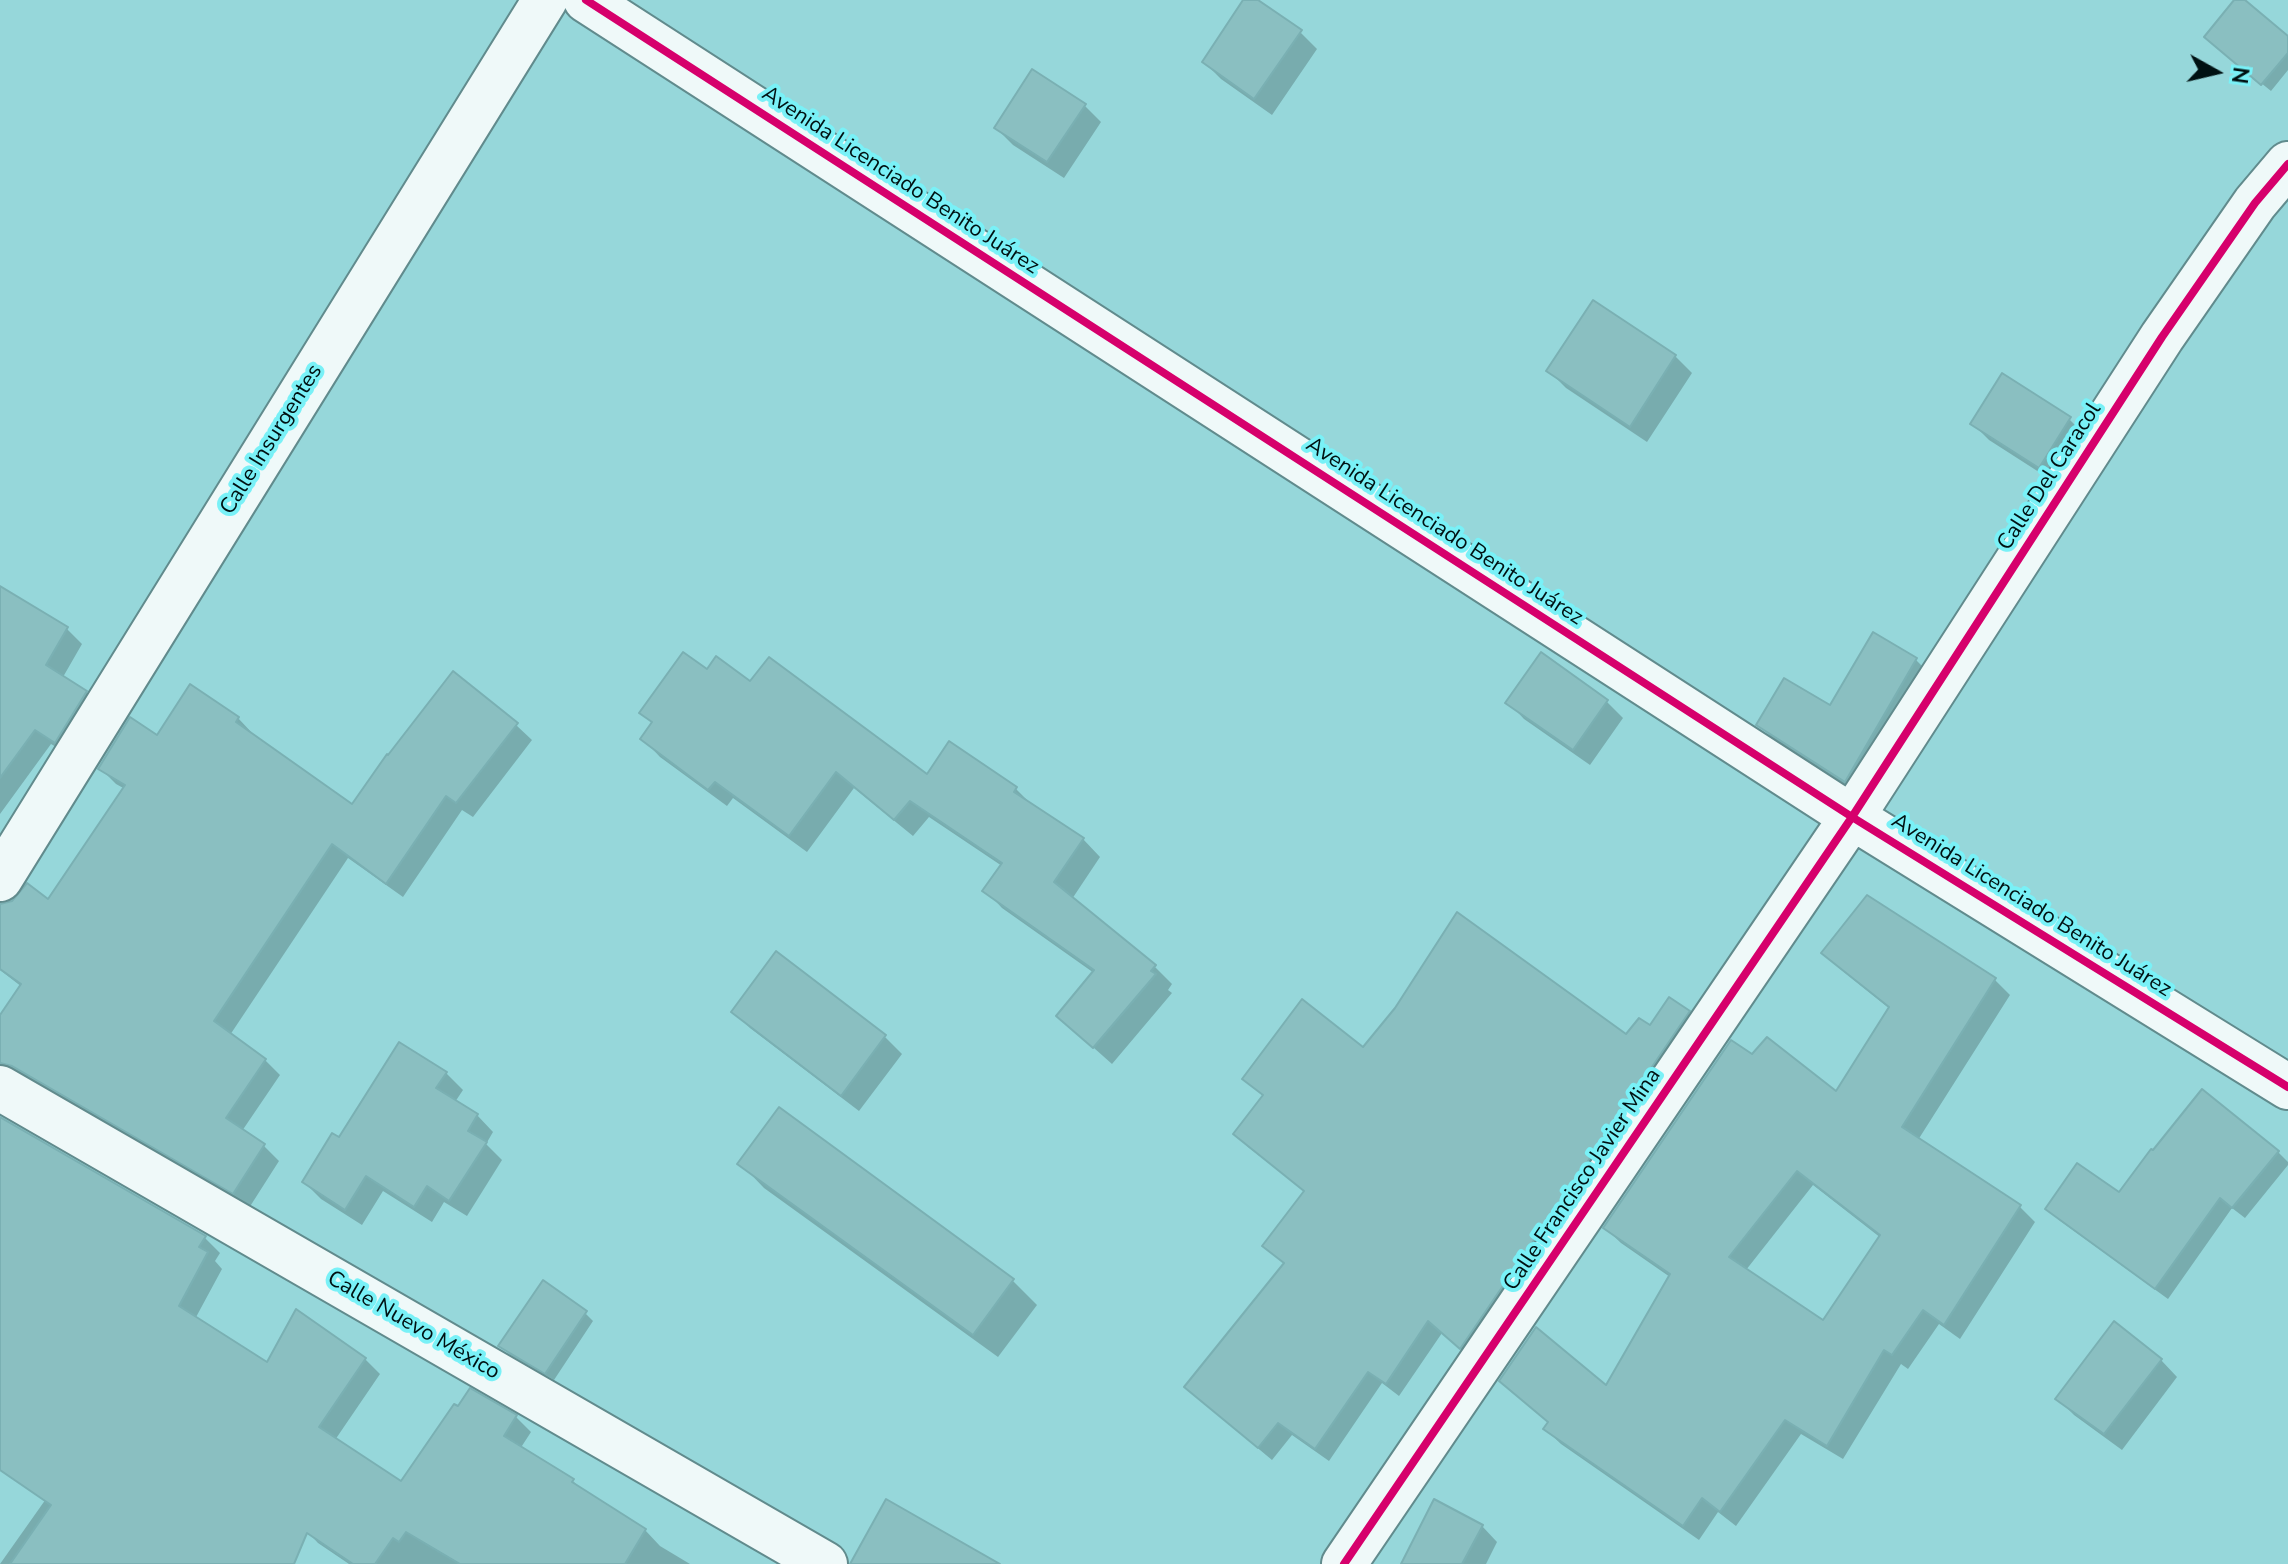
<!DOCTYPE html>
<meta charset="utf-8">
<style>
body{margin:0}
#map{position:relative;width:2288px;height:1564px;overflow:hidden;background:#96d7da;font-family:"Nunito Sans",sans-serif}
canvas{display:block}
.north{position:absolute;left:2176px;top:32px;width:80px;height:80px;-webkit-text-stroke:6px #79f1f7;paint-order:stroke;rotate:98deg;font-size:22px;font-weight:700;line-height:32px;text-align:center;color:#001112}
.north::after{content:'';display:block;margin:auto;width:28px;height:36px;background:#001112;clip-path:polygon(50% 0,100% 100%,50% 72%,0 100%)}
</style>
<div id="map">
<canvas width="2288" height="1564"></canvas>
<div class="north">N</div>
</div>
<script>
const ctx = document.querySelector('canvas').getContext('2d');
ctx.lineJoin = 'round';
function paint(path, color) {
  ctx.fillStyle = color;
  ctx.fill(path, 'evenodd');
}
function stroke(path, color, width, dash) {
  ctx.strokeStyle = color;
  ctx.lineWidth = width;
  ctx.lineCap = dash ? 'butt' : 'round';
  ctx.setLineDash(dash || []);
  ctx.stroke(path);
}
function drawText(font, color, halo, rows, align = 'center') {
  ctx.font = font + ' "Nunito Sans",sans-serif';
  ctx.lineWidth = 8;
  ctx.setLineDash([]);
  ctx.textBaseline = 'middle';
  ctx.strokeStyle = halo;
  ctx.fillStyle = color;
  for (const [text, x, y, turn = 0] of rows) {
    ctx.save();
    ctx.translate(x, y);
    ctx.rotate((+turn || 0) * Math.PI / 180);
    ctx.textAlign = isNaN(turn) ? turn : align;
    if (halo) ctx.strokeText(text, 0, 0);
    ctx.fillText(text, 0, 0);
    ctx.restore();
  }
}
const shadow = new Path2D(`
 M1246,0H1254L1300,32L1317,49L1272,115L1221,79L1204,62Z
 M2237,0H2242L2288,38V70L2271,91L2214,45Z
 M1085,106L1101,122L1064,178L1013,145L996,128Z
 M1593,303L1675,356L1692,373L1647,442L1566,388L1549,371Z
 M2069,419L2086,436L2056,483L1989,440L1972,423Z
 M0,619L67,629L82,644L63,677L86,692L101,708L71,756L51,744L0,814Z
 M1874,634L1916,660L1933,677L1862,798L1776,742L1759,725L1831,708Z
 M707,672L751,684L927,777L1016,789L1033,806L1083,839L1100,857L1072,899L1155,967L1172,984L1168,990L1172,993L1112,1064L1058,1016L1094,973L1002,908L985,890L1002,866L929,817L913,836L854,788L807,852L733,798L727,806L660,757L643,739L653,724L642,713Z
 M1606,701L1623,718L1590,765L1524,719L1508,702Z
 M238,718L253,734L252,736L353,806L516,725L532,740L473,817L462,810L403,897L348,858L230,1035L265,1060L280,1075L242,1131L264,1146L279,1161L249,1208L0,1084V1019L22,987L0,970V906L48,902L125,789L116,784L100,768L157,737Z
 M1824,953L1995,980L2010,995L1918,1140L2020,1207L2035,1222L1960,1339L1939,1324L1908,1369L1901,1364L1843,1459L1801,1434L1736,1526L1718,1512L1699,1540L1561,1444L1545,1429L1549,1423L1501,1381L1606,1388L1670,1277L1621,1243L1605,1228L1753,1057L1836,1094L1890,1009L1839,968ZM1813,1185L1881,1238L1823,1323L1746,1270Z
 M776,954L885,1037L902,1054L859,1111L750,1028L733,1011Z
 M1688,1013L1701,1026L1474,1360L1442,1333L1399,1396L1382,1383L1329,1461L1292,1435L1272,1460L1200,1400L1285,1264L1265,1245L1306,1192L1248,1147L1235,1134L1264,1097L1245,1079L1364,1050L1626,1037Z
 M446,1073L463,1090L455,1102L477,1115L493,1132L486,1144L502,1160L467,1216L444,1202L432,1222L383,1191L362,1225L321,1199L304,1182L340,1140Z
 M2202,1091L2278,1152L2288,1162V1165L2245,1218L2232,1208L2168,1299L2059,1220L2048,1209L2120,1195Z
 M779,1110L1013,1281L1037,1305L998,1357L764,1188L740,1163Z
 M0,1119L205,1238L220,1253L215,1261L222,1269L195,1319L268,1365L365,1359L380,1374L335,1440L401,1484L471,1391L516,1417L531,1432L520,1449L572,1480L585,1493L645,1530L660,1546L690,1564H349L318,1543L303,1527L244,1564H0L65,1472L0,1425Z
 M585,1313L593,1321L554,1380L509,1354L501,1346Z
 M2161,1360L2177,1377L2122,1450L2074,1415L2058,1399Z
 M1482,1526L1497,1542L1486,1564H1403Z`);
const building = new Path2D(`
 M1243,0H1258L1302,30L1254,99L1202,62Z
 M2234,0H2245L2288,36V53L2261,85L2204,37Z
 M1032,69L1086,104L1047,162L994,128Z
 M1593,300L1676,355L1630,427L1546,371Z
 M2002,373L2071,417L2039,468L1970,424Z
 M0,586L68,627L46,665L87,691L55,743L35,730L0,778Z
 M1873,632L1917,658L1845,782L1756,725L1784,678L1830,705Z
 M683,652L707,669L716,656L750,681L769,657L927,774L949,741L1017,787L1014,792L1084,838L1054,882L1156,965L1151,971L1156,974L1093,1048L1056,1016L1094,970L982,891L1002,863L910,801L894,820L836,772L789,836L715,782L708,790L640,739L652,722L639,713Z
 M1541,652L1608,700L1573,750L1505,703Z
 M453,671L518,723L456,803L446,796L386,884L332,844L214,1021L266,1059L226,1118L265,1144L233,1194L12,1066L0,1063V1015L21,984L0,969V904L12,901L27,883L48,899L125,785L98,769L130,717L157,735L190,684L239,717L236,722L352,804L387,754L388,755Z
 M1867,895L1996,978L1902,1127L2021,1205L1944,1325L1923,1310L1892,1355L1884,1350L1827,1446L1785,1420L1720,1512L1702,1498L1683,1526L1543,1429L1548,1422L1499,1381L1536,1327L1606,1385L1670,1274L1603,1228L1731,1040L1752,1054L1767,1037L1836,1091L1889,1007L1821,953ZM1797,1171L1880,1235L1823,1320L1729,1257Z
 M1457,912L1626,1034L1639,1018L1650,1025L1669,997L1690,1011L1460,1349L1428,1321L1386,1384L1368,1372L1315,1449L1278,1423L1258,1448L1184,1387L1284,1263L1262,1246L1304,1191L1233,1134L1263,1095L1242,1079L1302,999L1363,1047L1395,1008Z
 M776,951L886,1035L841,1096L731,1012Z
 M399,1042L447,1072L436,1088L478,1114L468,1131L487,1142L449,1201L427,1186L414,1207L366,1176L345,1210L302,1182L332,1133L339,1137Z
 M2202,1089L2279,1151L2232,1208L2220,1198L2155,1289L2045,1209L2077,1163L2119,1192L2151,1149L2153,1150Z
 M779,1107L1014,1279L973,1335L737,1164Z
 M0,1117L206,1236L199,1247L208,1252L179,1306L267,1362L296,1309L366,1358L319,1427L401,1481L454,1404L458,1406L470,1388L517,1415L504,1436L574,1479L572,1482L646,1529L625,1564H460L406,1532L399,1542L393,1538L375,1564H353L307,1533L294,1564H10L51,1505L0,1470Z
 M543,1280L587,1311L545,1374L498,1346Z
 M2114,1321L2162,1359L2104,1434L2055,1399Z
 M886,1499L1000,1564H850Z
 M1434,1499L1483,1525L1462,1564H1401Z`);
const minor = new Path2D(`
 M586,0L1852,817L2288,1087
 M0,879L545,0
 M0,1088L825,1564
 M1344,1564L1852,817L2162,337L2255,203L2288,164`);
const cycleway = new Path2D(`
 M586,0L1852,817L2288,1087
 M1344,1564L1852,817L2162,337L2255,203L2288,164`);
const streetNames = [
 ["Avenida Licenciado Benito Juárez",900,181,33],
 ["Calle Insurgentes",272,440,-58],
 ["Calle Del Caracol",2050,477,-57],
 ["Avenida Licenciado Benito Juárez",1444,532,33],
 ["Avenida Licenciado Benito Juárez",2031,906,32],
 ["Calle Francisco Javier Mina",1583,1180,-56],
 ["Calle Nuevo México",413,1326,30]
];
paint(shadow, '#0003');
paint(building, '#8abfc1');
stroke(building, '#7ab0b3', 2);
stroke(minor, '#618b8d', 48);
stroke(minor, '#eff9f9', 44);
stroke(cycleway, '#d6006c', 8);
drawText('22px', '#001112', '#79f1f7', streetNames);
</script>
